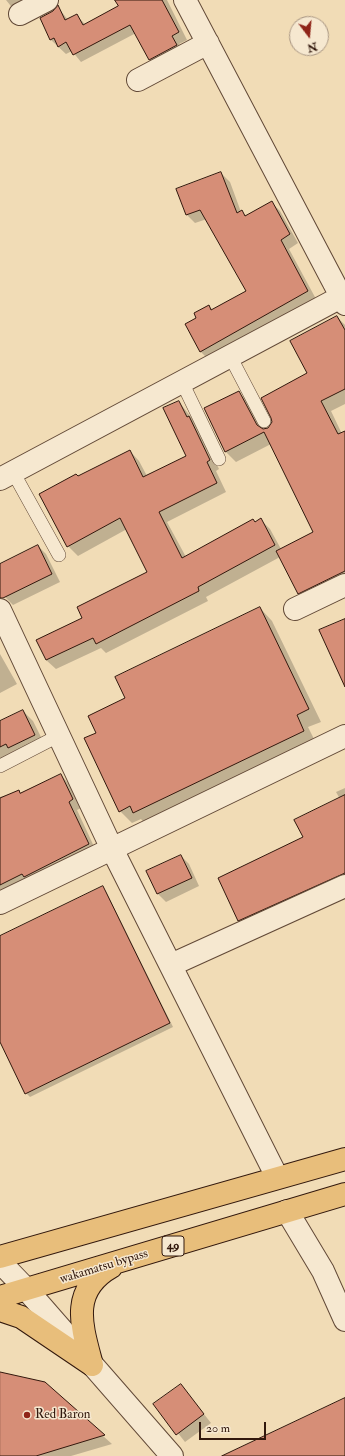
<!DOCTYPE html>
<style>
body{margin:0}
#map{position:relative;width:345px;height:1456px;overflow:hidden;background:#f1dcb6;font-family:"IM FELL Double Pica",serif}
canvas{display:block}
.north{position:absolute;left:289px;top:16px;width:40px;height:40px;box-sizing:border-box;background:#f6e8d0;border:1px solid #a89582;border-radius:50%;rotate:164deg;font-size:11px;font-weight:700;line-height:16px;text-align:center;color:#32180d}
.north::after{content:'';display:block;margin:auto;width:14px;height:18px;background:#8f2418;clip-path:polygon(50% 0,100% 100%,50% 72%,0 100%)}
.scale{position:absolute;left:199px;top:1422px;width:67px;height:18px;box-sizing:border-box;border:2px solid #32180d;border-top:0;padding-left:5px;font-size:12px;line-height:14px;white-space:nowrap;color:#32180d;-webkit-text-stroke:3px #f6e8d0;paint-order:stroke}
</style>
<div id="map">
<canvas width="345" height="1456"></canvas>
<div class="north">N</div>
<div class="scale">20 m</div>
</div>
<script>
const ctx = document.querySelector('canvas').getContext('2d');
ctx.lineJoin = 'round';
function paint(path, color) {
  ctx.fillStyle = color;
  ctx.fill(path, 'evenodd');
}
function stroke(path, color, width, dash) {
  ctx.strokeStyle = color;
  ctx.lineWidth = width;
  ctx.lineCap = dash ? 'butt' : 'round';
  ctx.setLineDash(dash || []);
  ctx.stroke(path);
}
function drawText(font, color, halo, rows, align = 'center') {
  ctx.font = font + ' "IM FELL Double Pica",serif';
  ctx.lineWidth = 3;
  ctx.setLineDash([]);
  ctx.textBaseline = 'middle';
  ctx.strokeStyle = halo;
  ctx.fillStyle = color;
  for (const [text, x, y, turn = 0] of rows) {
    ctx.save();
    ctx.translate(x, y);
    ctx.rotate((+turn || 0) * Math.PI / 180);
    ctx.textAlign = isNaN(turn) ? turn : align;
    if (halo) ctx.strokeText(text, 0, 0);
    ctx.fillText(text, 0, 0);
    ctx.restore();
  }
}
const shadow = new Path2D(`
 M6,0H42L18,15Z
 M125,0H167L187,40L179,44L184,53L158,67L150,59L136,33L81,62L72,51L66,54L51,40L53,12L58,7L68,20L77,16L86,25L120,7Z
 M221,173L230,182L241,212L247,216L272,203L280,211L298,243L289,249L316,299L210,361L201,352L187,325L198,318L209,306L213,310L247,291L207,219L195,223L187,215Z
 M337,317L345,325V404L331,411L342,434L345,432V586L309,604L298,593L280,557L206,597L208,601L106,653L101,648L56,669L46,660L84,618L148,572L127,529L78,556L68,546L78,477L130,451L139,461L147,476L187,456L179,402L199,427L219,469L216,471L226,492L167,522L186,557L261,520L270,529L281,549L315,533L271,444L236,462L226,452L205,409L238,392L249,402L264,430L269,429L309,373Z
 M38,546L46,554L60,582L13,605L5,597L0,587V565Z
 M260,608L272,621L321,722L308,727L316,743L146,825L141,819L132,823L120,811L97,733Z
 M0,654L17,684L0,693Z
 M23,711L33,721L45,745L0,762V722Z
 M61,775L69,784L81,808L77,810L97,853L0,897V797L19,791L21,794Z
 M345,788V888L250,932L239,920L304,838L340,799L336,792Z
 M181,856L189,864L199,886L166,902L158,894L148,872Z
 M102,887L106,891L173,1027L30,1097L26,1093L0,1040V937Z
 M0,1373L44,1383L112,1444L71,1456H0Z
 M181,1385L211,1423L185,1442L155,1404Z`);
const building = new Path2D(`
 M115,0H162L179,32L172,36L177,45L149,60L130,25L73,55L66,42L58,47L54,38L50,40L40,18L53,11L58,5L65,20L77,14L83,25L118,6Z
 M221,172L237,213L242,210L245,216L272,201L290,234L281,240L308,291L200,352L185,324L196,318L194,313L209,305L211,310L246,291L200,210L186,215L176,189Z
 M337,316L345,330V389L321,401L338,434L345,431V571L298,594L276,551L313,532L264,432L225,452L204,408L239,391L257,425L263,429L268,428L272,422L271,418L261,398L307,373L290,341Z
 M179,401L187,417L189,416L210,460L207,462L217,483L159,512L182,558L253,519L255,522L261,518L275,545L198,587L199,591L96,644L93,638L46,660L36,640L82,618L77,607L147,572L120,518L67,547L39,494L76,474L78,476L130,450L143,477L186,456L163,408Z
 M38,545L52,574L3,598H0V564Z
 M260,607L309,709L297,715L304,731L133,813L130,806L119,812L84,738L96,733L88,716L125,698L115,677Z
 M345,619V687L319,630Z
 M23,710L35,735L8,748L6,744L0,747V721Z
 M61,774L73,799L69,802L89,844L24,877L22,874L0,885V798L19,790L20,793Z
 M345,795V873L238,921L218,878L303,837L294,820Z
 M181,855L192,878L157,894L146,871Z
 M103,886L170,1023L25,1094L0,1042V936Z
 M0,1372L45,1382L105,1435L36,1456H0Z
 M181,1384L204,1414L176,1435L153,1404Z
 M345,1398V1456H222Z`);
const service = new Path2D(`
 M230,356L264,421
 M182,382L219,459
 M13,472L59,555
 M0,766L60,735`);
const minor = new Path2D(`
 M185,0L345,304
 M20,14L47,0
 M138,80L208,43
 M0,479L341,297
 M295,609L345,585
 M0,610L112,849L277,1177
 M0,903L345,736
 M171,965L345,886
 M287,1211L323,1271L345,1320`);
const tertiary = new Path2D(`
 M0,1262L27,1290L172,1456`);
const trunk = new Path2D(`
 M0,1257L345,1159
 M0,1297L345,1194
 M0,1310L21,1317L92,1365
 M92,1365C82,1327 69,1291 111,1267`);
const markers = [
 [27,1415,4,"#8f2418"]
];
const shields = [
 [173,1246,22]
];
const shieldNames = [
 ["49",173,1246]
];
const streetNames = [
 ["wakamatsu bypass",104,1267,-17]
];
const poiNames = [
 ["Red Baron",35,1415]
];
paint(shadow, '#0003');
paint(building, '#d68e77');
stroke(building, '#32180d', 1);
stroke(service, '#624937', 14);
stroke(minor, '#624937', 24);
stroke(tertiary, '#624937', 24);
stroke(trunk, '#32180d', 24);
stroke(service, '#f6e8d0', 13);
stroke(minor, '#f6e8d0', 22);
stroke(tertiary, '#f6e8d0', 22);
stroke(trunk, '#e8be7b', 22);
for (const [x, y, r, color] of markers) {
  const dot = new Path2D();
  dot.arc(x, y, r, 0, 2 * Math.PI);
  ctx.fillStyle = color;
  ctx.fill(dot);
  stroke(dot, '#f6e8d0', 1.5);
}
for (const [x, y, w] of shields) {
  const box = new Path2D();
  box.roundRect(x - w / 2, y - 10, w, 20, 3);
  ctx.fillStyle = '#f6e8d0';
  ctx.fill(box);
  stroke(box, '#32180d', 1);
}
drawText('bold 12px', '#32180d', null, shieldNames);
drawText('13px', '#32180d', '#f6e8d0', streetNames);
drawText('13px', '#32180d', '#f6e8d0', poiNames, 'left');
</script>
